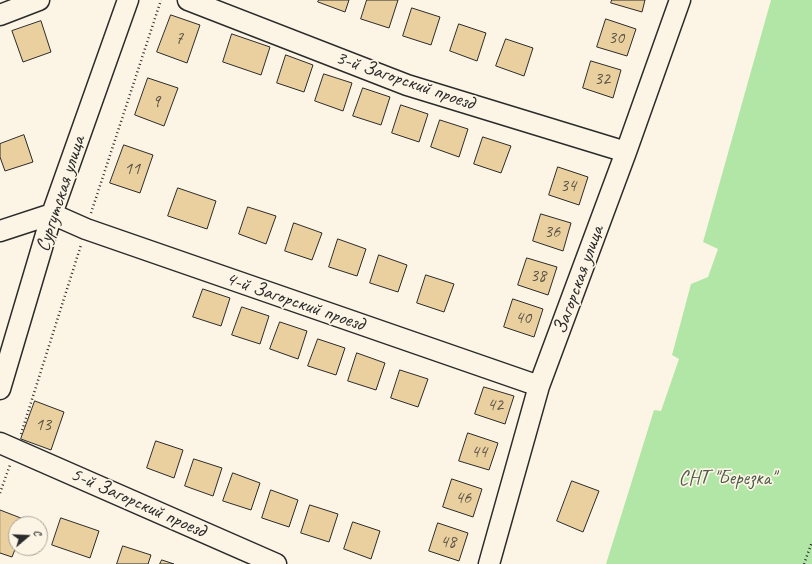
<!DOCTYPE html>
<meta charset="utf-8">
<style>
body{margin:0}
#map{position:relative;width:812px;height:564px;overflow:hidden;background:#fcf5e5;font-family:Caveat,sans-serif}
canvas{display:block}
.north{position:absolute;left:8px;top:516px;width:40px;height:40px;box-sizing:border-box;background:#fcf5e5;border:1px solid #a8a49b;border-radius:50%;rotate:71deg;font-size:11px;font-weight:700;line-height:16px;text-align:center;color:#2b2b2b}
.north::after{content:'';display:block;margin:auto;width:14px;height:18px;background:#2b2b2b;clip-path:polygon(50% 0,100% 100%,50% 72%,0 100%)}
</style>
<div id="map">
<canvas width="812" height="564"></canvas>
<div class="north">С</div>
</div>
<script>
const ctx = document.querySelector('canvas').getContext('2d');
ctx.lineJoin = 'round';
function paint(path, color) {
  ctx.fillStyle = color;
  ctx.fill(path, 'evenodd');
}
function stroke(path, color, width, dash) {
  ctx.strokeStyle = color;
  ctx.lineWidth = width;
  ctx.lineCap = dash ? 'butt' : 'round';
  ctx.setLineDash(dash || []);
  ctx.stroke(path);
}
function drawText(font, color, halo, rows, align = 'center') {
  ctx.font = font + ' Caveat,sans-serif';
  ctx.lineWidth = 3.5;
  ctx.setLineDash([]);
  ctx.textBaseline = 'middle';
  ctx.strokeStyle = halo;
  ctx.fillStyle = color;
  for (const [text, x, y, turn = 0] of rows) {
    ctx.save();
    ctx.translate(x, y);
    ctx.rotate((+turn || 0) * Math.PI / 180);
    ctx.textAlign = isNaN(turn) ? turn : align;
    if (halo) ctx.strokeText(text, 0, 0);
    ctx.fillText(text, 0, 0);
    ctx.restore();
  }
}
const green = new Path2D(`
 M771,0H812V564H606L654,410L661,411L679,359L672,355L691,284L708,277L718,249L703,242Z`);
const building = new Path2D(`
 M319,0H349L345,12L318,2Z
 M367,0H398L389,28L361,19Z
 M612,0H645L642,12L611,3Z
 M412,8L440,17L431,45L403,36Z
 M171,15L200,25L187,63L157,52Z
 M606,19L636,29L627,56L597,47Z
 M41,21L51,52L23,62L12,31Z
 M459,24L486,33L477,61L450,51Z
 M232,34L270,47L261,75L223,62Z
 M506,39L533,48L524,76L496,66Z
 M286,55L313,65L304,92L277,83Z
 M591,61L621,70L613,98L583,88Z
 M324,74L352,83L343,111L315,101Z
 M148,78L178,88L164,126L135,115Z
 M363,88L390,97L381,125L353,116Z
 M401,105L428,114L419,142L392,133Z
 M440,120L468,129L459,157L431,147Z
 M24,135L33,162L5,171L0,157V144Z
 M483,137L511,146L501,173L474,164Z
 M124,145L153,155L140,193L110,183Z
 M558,167L588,177L579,205L549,195Z
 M178,188L216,201L207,229L168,216Z
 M248,207L276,216L266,244L239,234Z
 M541,214L571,223L563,251L533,241Z
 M294,223L322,233L312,260L285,251Z
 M338,239L366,249L357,276L329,267Z
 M379,255L407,265L398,292L370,283Z
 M527,258L557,267L548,295L518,285Z
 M426,275L454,284L444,312L417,303Z
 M203,289L230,298L221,326L193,317Z
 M513,299L543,309L534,337L504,327Z
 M242,307L269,316L260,344L232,335Z
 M280,322L307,331L298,359L270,349Z
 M318,339L345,348L336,375L308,366Z
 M357,353L385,363L376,390L348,381Z
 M400,370L428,379L418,407L391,398Z
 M484,387L514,396L505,424L475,414Z
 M35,401L64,412L51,450L21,439Z
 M468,433L498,443L489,470L459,461Z
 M156,441L183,450L174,478L147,468Z
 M194,459L222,468L213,496L185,486Z
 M233,473L260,483L251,510L223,501Z
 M452,479L482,489L473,517L443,507Z
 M572,481L599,491L583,532L557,521Z
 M271,490L298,500L289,527L262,518Z
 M310,505L338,514L329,542L301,533Z
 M0,510L26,520L24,524H16V547L12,557L0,553Z
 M61,518L99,531L90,558L52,545Z
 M353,522L380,531L371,559L344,549Z
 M438,523L468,533L459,561L429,551Z
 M123,546L151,555L148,564H117Z
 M162,560L174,564H160Z`);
const path = new Path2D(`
 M91,213L161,0
 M21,434L81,245
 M0,493L10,465
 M804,564L812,542`);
const minor = new Path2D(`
 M188,0L407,85L626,152
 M0,15L39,0
 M0,231L52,214L86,229L539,386
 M0,389L52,214L128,0
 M0,443L276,564
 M489,564L539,386L626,152L680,0`);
const numberNames = [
 ["30",616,38],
 ["7",179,39],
 ["32",602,79],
 ["9",156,102],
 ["11",132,169],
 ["34",568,186],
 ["36",552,232],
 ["38",538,276],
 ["40",523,318],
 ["42",495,405],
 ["13",43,425],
 ["44",479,452],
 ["46",463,498],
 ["48",448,542]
];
const streetNames = [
 ["3-й Загорский проезд",405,81,19],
 ["Сургутская улица",61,194,-72],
 ["Загорская улица",579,280,-70],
 ["4-й Загорский проезд",295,302,19],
 ["5-й Загорский проезд",138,503,24]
];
const parkNames = [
 ["СНТ \"Березка\"",727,479]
];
paint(green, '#b2e6a7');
paint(building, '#ead09f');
stroke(building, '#2b2b2b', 1);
stroke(minor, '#2b2b2b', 23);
stroke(path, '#2b2b2b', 2.5, [1, 3]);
stroke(minor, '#fcf5e5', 20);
drawText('18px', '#5b5448', null, numberNames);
drawText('20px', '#2b2b2b', '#fcf5e5', streetNames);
drawText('20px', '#4d5a4a', '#fcf5e5', parkNames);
</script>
